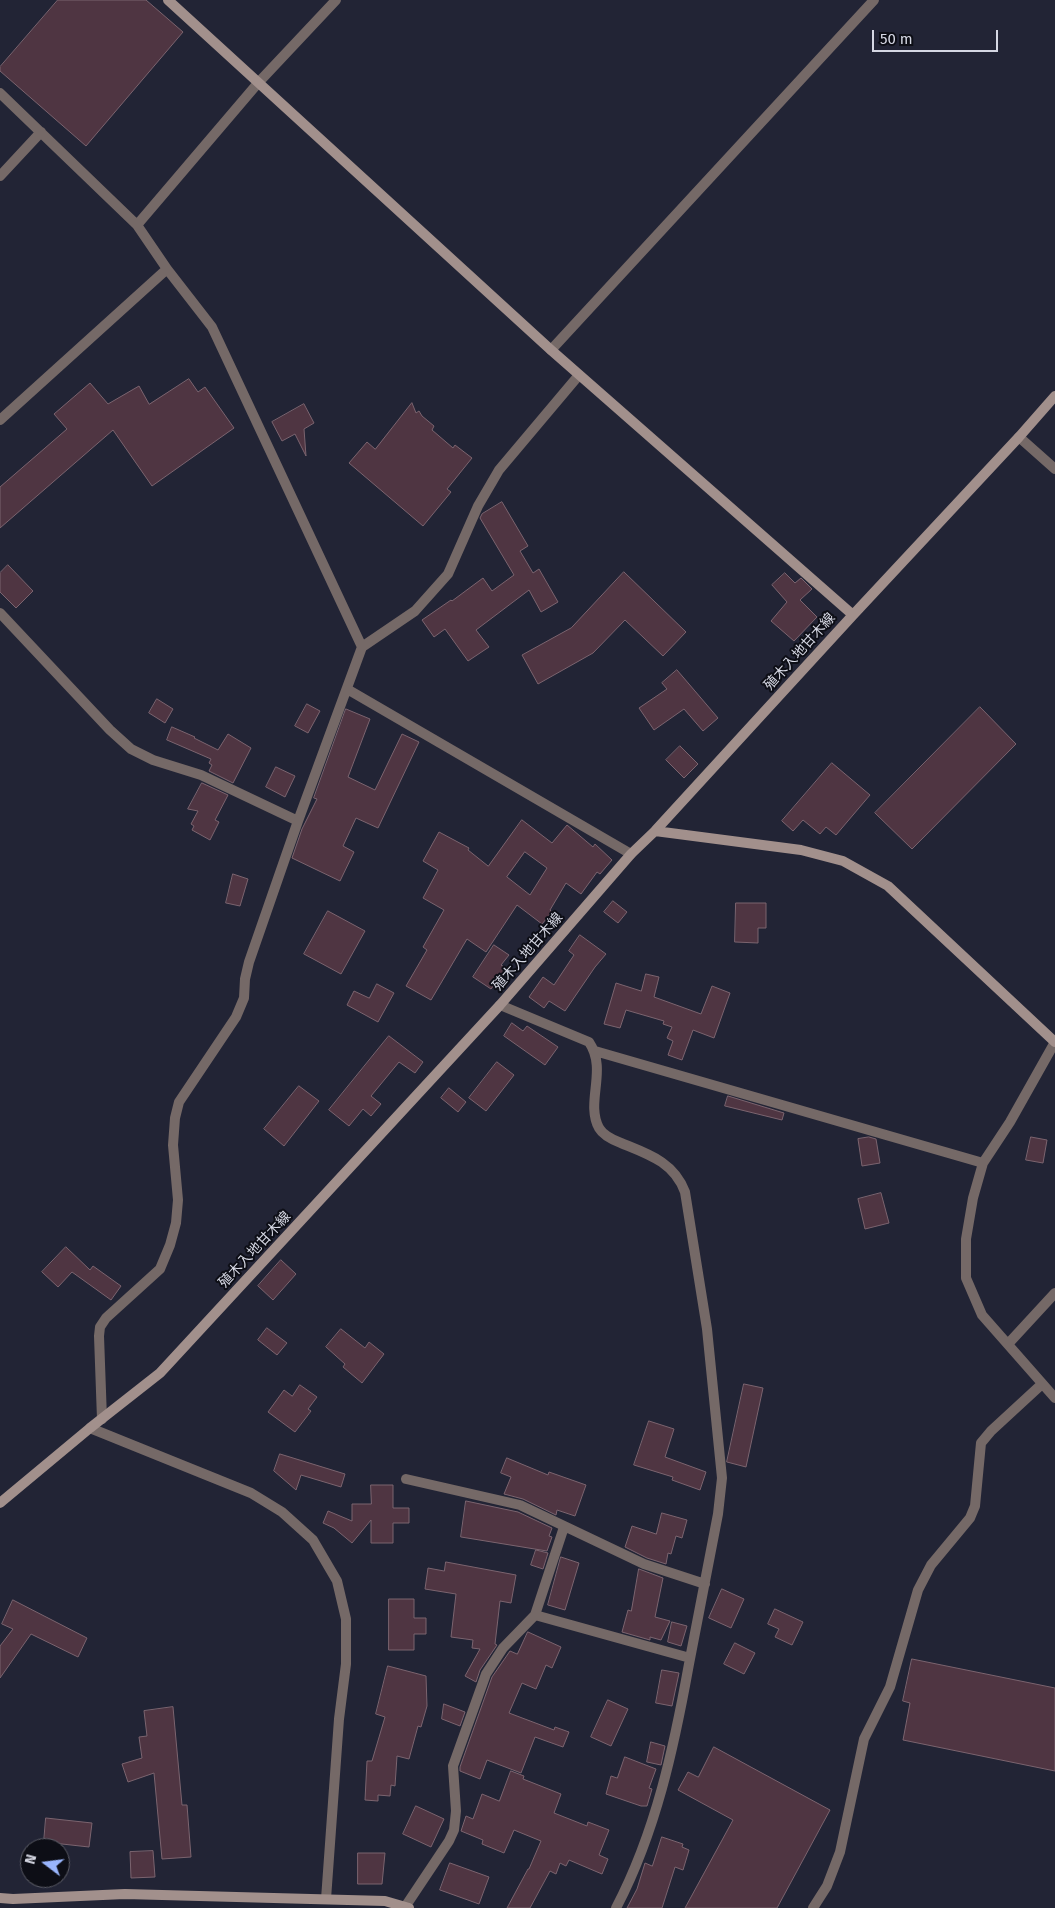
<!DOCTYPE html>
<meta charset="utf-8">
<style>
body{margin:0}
#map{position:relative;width:1055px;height:1908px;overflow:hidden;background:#222435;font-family:"Fira Sans",sans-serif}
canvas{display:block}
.north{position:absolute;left:20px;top:1838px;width:50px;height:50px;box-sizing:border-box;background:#0d0e16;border:1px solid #5d5e68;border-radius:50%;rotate:285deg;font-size:14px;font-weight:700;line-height:20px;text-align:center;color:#d5d7e3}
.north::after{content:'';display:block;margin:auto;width:18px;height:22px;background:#99b5fd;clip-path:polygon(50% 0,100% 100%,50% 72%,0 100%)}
.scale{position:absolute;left:872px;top:30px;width:126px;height:22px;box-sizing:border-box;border:2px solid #d5d7e3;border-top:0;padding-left:6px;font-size:15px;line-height:18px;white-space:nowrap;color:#d5d7e3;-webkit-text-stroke:4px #0d0e16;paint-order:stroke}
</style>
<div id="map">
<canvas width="1055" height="1908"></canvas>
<div class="north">N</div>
<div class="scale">50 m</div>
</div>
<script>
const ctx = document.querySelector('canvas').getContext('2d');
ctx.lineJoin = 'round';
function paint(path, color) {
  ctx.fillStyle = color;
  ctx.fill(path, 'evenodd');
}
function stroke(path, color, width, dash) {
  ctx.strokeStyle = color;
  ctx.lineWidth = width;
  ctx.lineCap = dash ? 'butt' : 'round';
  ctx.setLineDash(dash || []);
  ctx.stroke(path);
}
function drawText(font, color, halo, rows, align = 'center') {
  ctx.font = font + ' "Fira Sans","Noto Sans JP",sans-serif';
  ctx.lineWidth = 4;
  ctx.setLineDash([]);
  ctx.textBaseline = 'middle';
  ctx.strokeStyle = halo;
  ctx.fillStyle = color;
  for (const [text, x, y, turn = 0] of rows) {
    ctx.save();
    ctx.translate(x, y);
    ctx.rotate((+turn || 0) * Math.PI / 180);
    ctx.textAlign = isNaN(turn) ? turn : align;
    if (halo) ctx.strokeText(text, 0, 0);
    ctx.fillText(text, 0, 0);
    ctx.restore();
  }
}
const building = new Path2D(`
 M58,0H146L183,32L86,146L0,71V67Z
 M189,379L198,392L205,387L234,428L152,486L113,430L0,528V487L67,429L54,414L90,383L108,404L139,386L149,404Z
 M412,403L416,413L419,411L422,416L434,426L432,430L453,448L455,445L472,458L447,489L451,492L423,526L349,463L367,442L375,449Z
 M304,404L314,423L304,429L306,456L295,434L282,441L272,422Z
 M502,502L528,546L520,551L533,573L539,569L558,602L541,612L529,590L476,630L489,647L468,661L445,629L434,637L422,620L451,600L452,601L483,578L492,591L514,575L480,518L482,514Z
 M8,565L33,591L16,608L0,592V573Z
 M624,572L686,632L663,656L625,620L593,653L538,684L522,655L571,628Z
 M785,573L795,583L801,578L812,589L800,600L817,617L794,641L771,621L787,602L772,585Z
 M677,670L718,718L703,731L684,709L654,730L639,708L667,689L662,683Z
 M157,699L173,709L165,723L149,713Z
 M307,704L320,711L308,733L295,726Z
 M980,707L1016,744L912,849L875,813Z
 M346,709L370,719L348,777L375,790L402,734L419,742L378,828L356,818L343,846L354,852L340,881L292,858L302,829L317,799L314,798Z
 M172,727L195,737L194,738L218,750L228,734L251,748L233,783L209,771L212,765L209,763L211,759L167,740Z
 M680,746L698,764L684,778L666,760Z
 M832,763L870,795L836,835L826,827L820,834L803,820L793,831L782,821Z
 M276,767L295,776L285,797L266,787Z
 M202,783L228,795L215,820L219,822L210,840L192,830L194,826L191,824L198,811L188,809Z
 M522,820L552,843L567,825L593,847L595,844L612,860L600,874L597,872L581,894L566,883L550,910L552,912L542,924L517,905L486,952L467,939L431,1000L406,986L427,950L423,947L444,910L423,898L438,870L423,861L439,832L469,848L468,850L488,866ZM525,852L547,868L530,895L507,877Z
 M233,874L248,879L240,906L226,903Z
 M613,901L627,912L618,923L604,912Z
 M736,903H766V928H758V943L735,942Z
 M328,911L365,931L341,974L304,954Z
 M580,935L606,954L595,967L565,1011L549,1001L544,1008L529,997L543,977L554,985L574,955L569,951Z
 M494,945L509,955L501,965L506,968L491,989L473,977Z
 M646,974L659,977L654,997L701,1014L712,986L730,993L714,1038L693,1030L682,1060L668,1055L673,1041L667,1038L672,1027L663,1024L664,1021L626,1010L620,1028L604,1024L616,983L641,991Z
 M377,984L394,993L378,1022L347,1005L354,991L369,998Z
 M512,1023L523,1031L527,1026L558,1047L545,1065L504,1036Z
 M389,1036L423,1062L415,1073L399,1062L371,1096L381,1104L371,1116L363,1109L349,1126L329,1110Z
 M497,1062L514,1075L486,1111L469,1098Z
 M299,1086L319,1101L284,1146L264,1129Z
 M449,1088L466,1102L458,1112L441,1098Z
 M728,1096L784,1113L782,1120L725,1106Z
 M869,1137L876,1139L880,1163L862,1166L858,1139Z
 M1031,1137L1047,1140L1043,1163L1026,1160Z
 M881,1193L889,1223L865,1229L858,1199Z
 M66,1247L90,1270L93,1266L121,1286L111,1300L72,1272L58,1287L42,1272Z
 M281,1260L296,1274L273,1300L258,1286Z
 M267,1328L287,1343L277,1355L258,1340Z
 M341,1329L365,1348L369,1342L384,1354L362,1383L343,1367L345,1364L326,1347Z
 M744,1384L763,1388L746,1467L727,1462Z
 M300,1385L317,1397L308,1409L311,1411L295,1432L268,1412L284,1390L292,1396Z
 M649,1421L674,1429L665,1457L706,1472L700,1490L672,1480L673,1477L634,1465Z
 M280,1454L345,1474L341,1487L301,1475L296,1490L274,1471Z
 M507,1458L548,1475L549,1472L586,1485L575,1516L557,1510L556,1515L523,1499L504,1494L511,1477L501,1473Z
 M371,1485H393V1508H409V1523H393V1543H371V1520L352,1543L334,1528L323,1523L328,1511L352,1521V1504H371Z
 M466,1501L518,1512L552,1528L549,1536L552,1537L547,1551L461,1537Z
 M662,1513L687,1520L682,1538L676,1536L671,1554L668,1553L666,1564L647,1558L625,1547L632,1526L656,1534Z
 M536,1550L548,1553L543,1569L531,1565Z
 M561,1557L579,1563L565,1610L548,1605Z
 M446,1562L516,1575L511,1603L500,1601L495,1644L497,1645L480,1670L476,1682L465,1676L480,1649L472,1648L473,1640L451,1637L456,1594L425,1589L428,1568L444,1571Z
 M639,1569L663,1578L655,1617L670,1621L661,1640L650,1637V1640L622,1632L628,1610L631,1611Z
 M722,1589L744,1599L731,1628L709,1618Z
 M389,1599H414V1618H426V1634H414V1650H389Z
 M13,1600L87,1638L78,1657L31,1634L0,1678V1646L13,1629L2,1624Z
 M775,1609L803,1622L792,1645L775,1637L779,1629L768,1624Z
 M672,1622L687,1626L681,1646L668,1642Z
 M528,1632L561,1647L552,1668L546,1665L536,1689L522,1683L509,1713L554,1730L555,1727L569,1732L563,1747L535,1737L521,1773L487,1760L480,1779L460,1771V1767L492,1677L510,1651L517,1654Z
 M735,1643L755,1653L744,1674L724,1664Z
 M912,1659L1055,1688V1771L903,1740L910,1703L903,1701Z
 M388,1666L426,1676L427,1706L421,1727L418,1726L409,1759L397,1756L395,1786L391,1785L390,1796L378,1795V1801L365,1800L367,1761H372L385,1717L376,1714Z
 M662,1670L679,1673L672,1706L656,1703Z
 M608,1700L628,1709L611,1746L591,1737Z
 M444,1704L465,1712L460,1726L442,1719Z
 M173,1707L182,1805H187L191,1857L162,1859L154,1773L128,1782L122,1764L142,1758L139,1737L147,1736L144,1711Z
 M651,1742L665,1746L661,1765L647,1762Z
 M714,1747L830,1810L777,1908H685L733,1820L678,1790L688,1772L698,1777Z
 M625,1757L656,1769L649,1788L652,1789L647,1806H641L606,1794L611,1776L617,1778Z
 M511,1771L524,1776L523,1779L561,1794L554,1813L587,1826L588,1822L609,1830L599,1855L608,1859L602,1874L569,1860L566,1866L560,1863L556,1874L550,1871L530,1908H507L528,1869H529L541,1841L514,1830L504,1853L482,1844L483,1840L461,1831L466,1816L473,1819L482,1794L499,1801Z
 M416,1806L444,1819L431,1847L403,1834Z
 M46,1818L92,1823L89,1847L44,1842Z
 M662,1837L683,1844L682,1847L689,1850L683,1870L675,1867L662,1908H627L637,1889L645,1863L652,1866Z
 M153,1851L155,1877L131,1878L130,1852Z
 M358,1853H385L382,1884H358Z
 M450,1863L489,1877L479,1904L440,1890Z`);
const street = new Path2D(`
 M0,93L137,225L167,269L212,327L362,647
 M0,176L41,132
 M137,225L258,83L336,0
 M551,350L874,0
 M0,420L167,269
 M1019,437L1055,469
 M0,613L110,730L131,749L153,760L201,775L298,821
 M347,689L631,854
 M500,1005L589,1042C608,1070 585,1102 599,1128C603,1135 613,1140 621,1143C648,1154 674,1162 685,1192L707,1329L722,1478L718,1514C708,1564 699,1614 689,1664C674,1747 656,1832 616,1908
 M1055,1042L1010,1122L983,1163L973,1198L966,1239V1278L982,1315L1055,1398
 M595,1051L983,1163
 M1008,1344L1055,1293
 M102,1419L99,1336L100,1327L106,1318L160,1269L170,1245L176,1223L178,1200L173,1145L175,1118L179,1102L236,1017L244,998L245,979L249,962L298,821L362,647L415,611L448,574L478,506L499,470L579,375
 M90,1428L251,1493L282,1512L313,1540L337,1581L346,1619V1664L339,1719L326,1899
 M406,1479L520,1505L644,1564L705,1584
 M535,1615L690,1658
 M405,1907L449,1841L454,1830L456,1811L453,1766L486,1674L503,1648L535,1615L564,1527
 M813,1908L827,1886L840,1852L864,1739L890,1687L918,1590L931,1565L970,1518L975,1506L981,1443L991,1431L1042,1384`);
const secondary = new Path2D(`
 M168,0L551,350L853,615
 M655,831L801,850L843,861L888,886L1055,1042
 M0,1503L90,1428L160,1373L500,1005L631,854L655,831L853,615L1019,437L1055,396
 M0,1898L13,1899L125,1894L385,1901L409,1908`);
const streetNames = [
 ["殖木入地甘木線",800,652,-48],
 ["殖木入地甘木線",528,952,-49],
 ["殖木入地甘木線",255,1250,-47]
];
paint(building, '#4f3542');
stroke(building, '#7b646f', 1);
stroke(street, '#756967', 10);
stroke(secondary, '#a2908c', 10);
drawText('14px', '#d5d7e3', '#0d0e16', streetNames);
</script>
